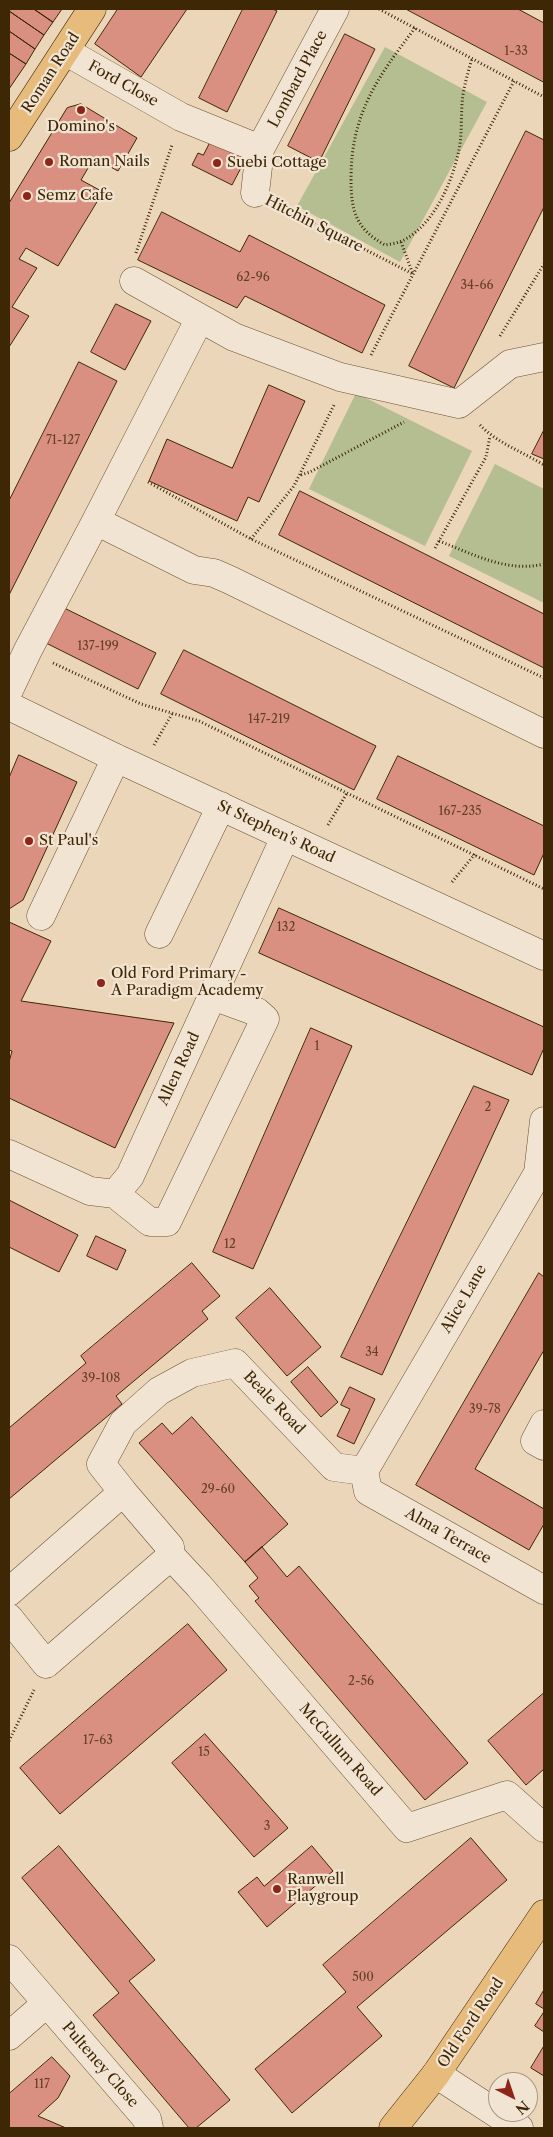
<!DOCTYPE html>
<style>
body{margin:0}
#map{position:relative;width:553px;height:2137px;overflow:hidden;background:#ebd6b9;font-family:"Libre Caslon Text",serif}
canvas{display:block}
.frame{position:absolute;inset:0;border:10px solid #3e2705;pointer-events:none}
.north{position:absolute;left:488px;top:2072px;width:50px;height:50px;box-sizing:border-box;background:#f2e4d2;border:1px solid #aa9880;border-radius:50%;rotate:139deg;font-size:14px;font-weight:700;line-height:20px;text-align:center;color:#3e2705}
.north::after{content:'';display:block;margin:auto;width:18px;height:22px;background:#8f2418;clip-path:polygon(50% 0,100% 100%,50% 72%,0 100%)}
</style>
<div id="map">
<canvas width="553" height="2137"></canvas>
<div class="frame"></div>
<div class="north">N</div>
</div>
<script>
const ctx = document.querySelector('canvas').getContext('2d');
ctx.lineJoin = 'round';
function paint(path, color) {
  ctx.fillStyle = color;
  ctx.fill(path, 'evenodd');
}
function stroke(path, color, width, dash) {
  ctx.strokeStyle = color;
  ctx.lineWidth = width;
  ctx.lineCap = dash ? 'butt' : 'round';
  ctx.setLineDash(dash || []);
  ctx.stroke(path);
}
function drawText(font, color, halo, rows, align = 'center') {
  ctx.font = font + ' "Libre Caslon Text",serif';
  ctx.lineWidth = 4.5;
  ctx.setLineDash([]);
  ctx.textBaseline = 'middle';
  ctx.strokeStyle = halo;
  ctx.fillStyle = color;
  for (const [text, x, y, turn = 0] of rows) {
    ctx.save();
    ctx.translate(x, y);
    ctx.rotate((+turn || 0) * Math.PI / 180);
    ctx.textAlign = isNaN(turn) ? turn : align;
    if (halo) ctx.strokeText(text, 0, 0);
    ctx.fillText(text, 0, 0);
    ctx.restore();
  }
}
const green = new Path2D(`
 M385,47L487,102L400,262L297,206Z
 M356,393L472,451L425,546L309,489Z
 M495,464L544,489V603L449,556Z`);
const building = new Path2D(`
 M9,9H34L53,22L44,35L9,11Z
 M34,9H62L53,22Z
 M118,9H187L141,77L95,44Z
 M243,9H273L277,11L227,112L199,98Z
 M406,9H518L544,23V82Z
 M9,11L44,35L35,49L9,31Z
 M9,31L35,49L26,64L9,53Z
 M345,34L375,49L319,162L288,146Z
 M9,53L26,64L9,89Z
 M81,104L137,138L118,171L94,158L81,180L103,192L58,266L26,248L19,259L37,268L12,307L29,316L9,347V203L67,108Z
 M526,131L544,140V207L454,388L409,366Z
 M212,139L242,154L238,161L243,164L232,185L192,165L198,153L203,155Z
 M162,212L240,252L249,235L385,305L362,353L245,296L237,308L138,260Z
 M116,304L151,321L125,370L91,352Z
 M79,362L117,381L9,595V501Z
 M269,385L305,401L259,502L248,497L237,521L149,481L167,439L232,468Z
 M544,430V459L532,454Z
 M300,491L544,614V668L279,535Z
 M58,605L156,653L138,689L40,640Z
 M184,650L376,746L354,790L161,694Z
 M19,755L77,782L23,900L9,909V778Z
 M398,756L544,826V853L534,875L377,799Z
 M279,908L544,1027V1048L532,1075L259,953Z
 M9,922L51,941L21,1001L174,1023L115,1148L9,1098V1062L12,1051L9,1050Z
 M311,1028L352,1046L253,1269L213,1252Z
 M474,1086L509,1100L382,1375L341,1357Z
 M9,1200L78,1235L59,1272L9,1247Z
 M96,1236L126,1250L117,1270L87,1256Z
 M192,1263L220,1296L202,1311L208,1319L116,1396L122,1404L9,1499V1428L86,1363L81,1356Z
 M539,1273L544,1277V1350L475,1469L544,1509V1524L529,1550L416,1485Z
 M270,1288L321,1347L287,1376L236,1318Z
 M308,1367L338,1402L321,1417L291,1382Z
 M350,1387L375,1399L354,1444L337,1436L350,1409L341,1405Z
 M192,1417L288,1524L245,1562L139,1443L162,1423L172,1434Z
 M262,1547L287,1577L299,1566L468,1763L425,1800L255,1601L259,1598L249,1586L258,1578L245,1562Z
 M188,1624L227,1670L60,1814L20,1768Z
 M544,1693V1769L526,1785L488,1741Z
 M205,1734L288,1828L254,1857L172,1763Z
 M471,1838L507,1880L357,2007L382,2036L292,2113L255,2069L346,1992L323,1965Z
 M59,1846L155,1960L129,1981L230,2100L196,2128H189L93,2015L119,1993L22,1878Z
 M312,1846L333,1871L267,1927L238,1892L257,1877L264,1886Z
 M544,1990V2009L536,2004Z
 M544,2012V2032L535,2026Z
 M544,2046V2076L531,2068Z
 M52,2057L70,2076L58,2098L38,2116L66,2128H9V2094Z`);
const path = new Path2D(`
 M379,9L514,81
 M415,28C377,78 351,114 351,179C351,211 356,229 385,245C391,244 398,243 404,240C434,224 452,183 459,150C462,135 461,119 462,104C463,88 468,73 472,58
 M280,206L413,274
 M401,242L413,274
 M136,253L172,145
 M500,336L544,264
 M371,355L514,81L544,97
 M480,425C497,443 523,452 544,465
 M301,475L310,472L404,422
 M148,482L251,539L544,678
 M251,539L294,486L334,405
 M439,541C473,554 507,573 544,564
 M435,548L486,457L490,436
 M53,663L141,704L199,721L544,889
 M154,745L172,714
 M328,825L347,793
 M452,882L475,854
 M9,1741L34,1690`);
const minor = new Path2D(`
 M65,51L181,117L260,149
 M255,193L260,149L335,9
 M134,281L200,318
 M96,521L194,570L214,573L230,580L544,734
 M9,690L28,650L96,521L200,318L234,337L340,377L459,404L510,364L544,357
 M9,706L116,758L544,956
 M41,916L116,758
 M159,934L221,806
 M9,1154L90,1191L115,1194L130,1176L285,837
 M115,1194L150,1222H167L265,1019L257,1012L213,996
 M544,1424L535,1441L544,1446
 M364,1471L538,1173L544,1121
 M364,1471L368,1491L544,1590
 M123,1492L101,1464L123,1423L159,1391L192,1373L235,1363L334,1467L364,1471
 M9,1592L123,1492L170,1547L171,1556L199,1586L407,1828L507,1795L544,1828
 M9,1618L46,1664L171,1556
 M9,1959L147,2119L149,2128
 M9,2036L47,2003
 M436,2074L519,2128`);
const major = new Path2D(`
 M9,137L92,9
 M393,2128L436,2074L544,1914`);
const markers = [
 [81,110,5,"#8f2418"],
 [49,162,5,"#8f2418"],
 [217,163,5,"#8f2418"],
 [27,196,5,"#8f2418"],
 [29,841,5,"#8f2418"],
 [101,983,5,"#8f2418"],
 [277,1889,5,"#8f2418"]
];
const numberNames = [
 ["1-33",516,52],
 ["62-96",253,278],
 ["34-66",477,286],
 ["71-127",63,441],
 ["137-199",98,647],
 ["147-219",269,720],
 ["167-235",460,812],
 ["132",286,928],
 ["1",317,1047],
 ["2",488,1108],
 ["12",230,1245],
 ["34",372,1353],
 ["39-108",101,1379],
 ["39-78",485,1410],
 ["29-60",218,1490],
 ["2-56",361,1682],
 ["17-63",98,1741],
 ["15",204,1753],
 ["3",267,1827],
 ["500",363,1978],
 ["117",42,2085]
];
const streetNames = [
 ["Roman Road",51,73,-57],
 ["Lombard Place",298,79,-62],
 ["Ford Close",123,84,29],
 ["Hitchin Square",314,224,27],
 ["St Stephen's Road",276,832,25],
 ["Allen Road",179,1069,-65],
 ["Alice Lane",464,1299,-60],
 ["Beale Road",274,1403,46],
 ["Alma Terrace",448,1536,30],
 ["McCullum Road",340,1750,49],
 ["Old Ford Road",471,2023,-56],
 ["Pulteney Close",100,2065,49]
];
const poiNames = [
 ["Domino's",81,127,"center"],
 ["Roman Nails",59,162],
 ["Suebi Cottage",227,163],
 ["Semz Cafe",37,196],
 ["St Paul's",39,841],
 ["Old Ford Primary -",111,974],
 ["A Paradigm Academy",111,991],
 ["Ranwell",287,1880],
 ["Playgroup",287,1897]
];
paint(green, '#b4be91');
paint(building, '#da9080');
stroke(building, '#3e2705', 1);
stroke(minor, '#695332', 29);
stroke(major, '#3e2705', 29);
stroke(path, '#3e2705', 3, [1, 2.5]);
stroke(minor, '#f2e4d2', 28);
stroke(major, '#e6bb7c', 28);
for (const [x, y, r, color] of markers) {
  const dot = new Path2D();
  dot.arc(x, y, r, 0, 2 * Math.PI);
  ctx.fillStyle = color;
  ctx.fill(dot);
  stroke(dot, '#f2e4d2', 2);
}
drawText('12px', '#654124', null, numberNames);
drawText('15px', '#3e2705', '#f2e4d2', streetNames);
drawText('15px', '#3e2705', '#f2e4d2', poiNames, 'left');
</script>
